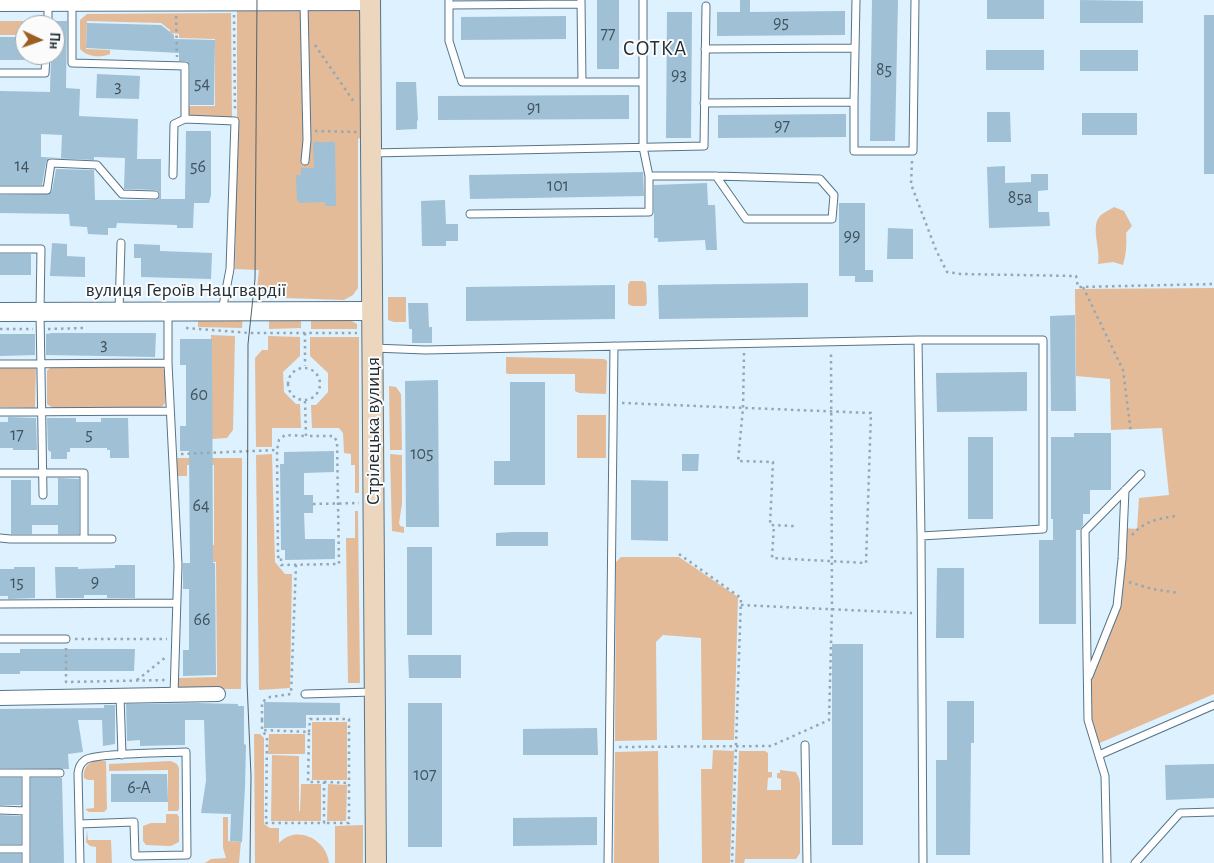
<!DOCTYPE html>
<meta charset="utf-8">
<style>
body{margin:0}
#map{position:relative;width:1214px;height:863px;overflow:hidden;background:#ddf1fe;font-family:"Alegreya Sans",sans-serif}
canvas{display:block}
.north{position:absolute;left:15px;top:15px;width:50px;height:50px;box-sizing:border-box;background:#fbfbfb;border:1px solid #a4a9ad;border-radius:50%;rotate:93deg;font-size:14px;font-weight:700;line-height:20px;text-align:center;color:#222f37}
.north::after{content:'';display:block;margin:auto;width:18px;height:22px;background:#9b5f22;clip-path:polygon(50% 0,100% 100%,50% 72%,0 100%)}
</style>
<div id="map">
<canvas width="1214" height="863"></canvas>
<div class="north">Пн</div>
</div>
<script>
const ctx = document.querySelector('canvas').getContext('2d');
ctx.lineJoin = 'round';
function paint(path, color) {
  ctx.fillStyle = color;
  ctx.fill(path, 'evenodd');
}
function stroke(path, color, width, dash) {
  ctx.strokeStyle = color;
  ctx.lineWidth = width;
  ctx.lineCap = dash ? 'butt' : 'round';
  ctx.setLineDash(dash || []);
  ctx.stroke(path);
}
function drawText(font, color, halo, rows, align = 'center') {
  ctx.font = font + ' "Alegreya Sans",sans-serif';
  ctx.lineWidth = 4;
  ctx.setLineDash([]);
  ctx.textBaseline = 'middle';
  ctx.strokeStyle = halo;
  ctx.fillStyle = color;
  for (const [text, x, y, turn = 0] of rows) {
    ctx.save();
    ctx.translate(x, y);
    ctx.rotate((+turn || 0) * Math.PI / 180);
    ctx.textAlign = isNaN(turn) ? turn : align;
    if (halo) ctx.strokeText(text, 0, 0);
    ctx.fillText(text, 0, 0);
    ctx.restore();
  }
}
const green = new Path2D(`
 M260,9H361L363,136L358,139V288L353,295L344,300L256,297L259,270L235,269L237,121V11Z
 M231,13L232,117L188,116L189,106H215V39L179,38V34L170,33V30L161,23L87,21L86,49L110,50V54C100,58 87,57 80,49V20L87,14Z
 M0,21H41L42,25H25V35H0Z
 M1114,207L1124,211L1132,226L1126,233C1127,245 1126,254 1123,265L1113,262L1098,264C1101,249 1090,227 1100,216C1103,213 1109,210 1114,207Z
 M630,281H643L646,283L647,303L645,306H632L628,304V285Z
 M1214,288V694L1095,745L1088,720V679L1117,606L1124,528L1137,529L1139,498L1169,495L1162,428L1111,430L1110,379L1076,376L1075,289Z
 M388,297H406V322H394L388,320Z
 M212,315H243L242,328L198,327V321H212Z
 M301,316V328L269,329V317Z
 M311,316H342L357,324V329H311Z
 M211,335L235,336L233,430L227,438L212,439Z
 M268,336L300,337V356L283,372L284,392L296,404H300L301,428H272V447H256L255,358L262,350H268Z
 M310,337H359V493H355V465H351V454L344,453L343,433L339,428H312L311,405H316L328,392V373L310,356Z
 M506,357L604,359L607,361L606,394L579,393L575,391V374H508L506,373Z
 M0,366H36L35,408L0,407Z
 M51,367H161L165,370V403L162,407L53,408L47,404V371Z
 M389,386L396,387L401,394L402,450H390Z
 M577,415H606V458H577Z
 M272,454L275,562L285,574H292L290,688L259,690L256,455Z
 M390,454L402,455V504L399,523L400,526L404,527V533L392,531Z
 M177,458H242L241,689H178V678L217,677L216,562H199V546L214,545V465H187V476H177Z
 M355,511H358L360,683H348L346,538H355Z
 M621,557H679L738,597L734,740H702L701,638L663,635L656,642L657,740L615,741L616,562Z
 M312,722H347V780H312Z
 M254,734H260L264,738V824L270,828H279V843C296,824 327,839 329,863H255Z
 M269,734H305V754H268Z
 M713,750L734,751L730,863H702L701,769H712Z
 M658,751L659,863H614L615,752Z
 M739,751H765L768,753V772H772V777L768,778L767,790H781V779L777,778V773H780V770L796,772L799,778L800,783V853L796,859H745L744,863H735Z
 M272,755L299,756V811H282H300L301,784H321V821H271Z
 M94,761H106L107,809L104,812H89L85,809L94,808V780H88L84,778C83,770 86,764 94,761Z
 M171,761L177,764L179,768V808L178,811H168V770L109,771V764Z
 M328,784L347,785L346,821H327Z
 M166,814H177L179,817V842L171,846L146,845L143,841V826L151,823H166Z
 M223,817H228V841L241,842L239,863H205L211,859L226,858L223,848Z
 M363,825V863H335V826Z
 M87,830L88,840H111L112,863H96V847L90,846L86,842Z`);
const building = new Path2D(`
 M597,0H619V69H597Z
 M740,0H750V12L845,11V35L717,36V12H740Z
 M872,0H898L895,141H870Z
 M987,0H1044V19H987Z
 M1080,0L1143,1V23H1080Z
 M667,12H692L691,138H666Z
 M1204,15H1214V174H1204Z
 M566,16V39L461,40V17Z
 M55,21H67L66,88L80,89L79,116L138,119L137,159H161V199H185L186,131H211V195L209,203H194L193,228H177V225L117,223L116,228H108V235L88,234L87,227L70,226L69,214L0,213V195L50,194L52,191L56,169L94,170L95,200H155L158,199L160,196L159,192L156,190L124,189L125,158L94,157V160L49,158L46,162L42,185H0V91L50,92L51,55H55ZM41,134L62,135L61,158L41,157Z
 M87,23L161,25L174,35V39L215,40L214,105H190V66L187,61H179V53L86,48Z
 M0,37H25V60H0Z
 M986,50H1044V70H986Z
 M1080,50H1138V71H1080Z
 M97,74L140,76L139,99L96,98Z
 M396,82H416L418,120L417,121V129L396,130Z
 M629,95V119L438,120V96Z
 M987,112H1010L1011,142H987Z
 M1082,113H1137V135H1082Z
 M846,114V137L718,138V115Z
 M313,142H335L336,206H325V202L300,203L297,200L296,175H301V168H314Z
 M1005,166V183L1031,182V174H1048V190L1038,191V212H1049L1050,226L989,228L987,167Z
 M643,172L644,196L470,199L469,175Z
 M707,183L708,205H715L717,250H706L705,240L658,242V238H654V185Z
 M445,200L446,224H458V241H446V246H422L421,201Z
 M839,203H865V270H873V282H855V276H839Z
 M888,228L913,229V259H887Z
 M52,243L67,244V256L85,257V277L50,276Z
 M134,244L160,245V251L212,253L211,279L141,277V258H134Z
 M0,254H31V275H0Z
 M808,283V317L659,319L658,285Z
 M615,285V319L466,321V287Z
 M408,303H428L429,327H432V343H412V329H409Z
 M1075,315L1076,411H1051L1050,316Z
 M52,333H156L155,357L46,355V334Z
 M0,334H35V355L0,356Z
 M180,339H212L213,563H215L216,675L183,676V650H189V589H183V563H190L189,451H180V426H186V365H180Z
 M1027,372V411L937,412L936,373Z
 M438,380L439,527H406L405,381Z
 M510,382H545V485H494V461H510Z
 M8,417L36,418L37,450H13V448H0V422H8Z
 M47,418H76V422H101V418H128L129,458H110V450H107V448H70V452H67V459H51V452L48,450Z
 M1074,433H1111V490H1090V514H1083V525L1080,530H1076V624H1039V540H1053V519H1051V437H1074Z
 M968,437H993V519H968Z
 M334,451V472L304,473V495H313V513H304L305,539H335V559L285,560V550H281L280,464H284V452Z
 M682,454H699L698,471H682Z
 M58,478L79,479V534H58V525H32V534H11V480H31V505H58Z
 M631,480L668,481V541L631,540Z
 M513,532H548V546H496V533Z
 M407,547H432V635H407Z
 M115,565H135V598H107V595H84V598H56L55,567H78V569L115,568Z
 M14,567H35V598L8,599V596H0V569H14Z
 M937,568H964V638H936Z
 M832,644H863V845H832Z
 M20,649H135L134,671H20V674H0V653H20Z
 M408,655H461V678H409Z
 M947,701H974V743H971L970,855H936V760H947Z
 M264,702L340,703V715H306V728H264Z
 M196,703L238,704V706H244V744L246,745L245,787L242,842L230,841L231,814L201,813L206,781L204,720H185V745L140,746V740L127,741L126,704Z
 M408,703H442V847H408Z
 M104,705H115V744L103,746L102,720H78L83,752L68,754L69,769L0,768V709L104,708Z
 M597,728L598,755H523V729Z
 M1214,764V798L1166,800L1165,765Z
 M111,774H167L168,802H111Z
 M0,778H21V805H0Z
 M31,778H62L64,863H31Z
 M0,815L21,816V844H0Z
 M597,817V845L513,846V818Z
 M0,854H21V863H0Z`);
const path = new Path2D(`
 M234,15L235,112
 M176,16L177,57
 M315,45L354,102
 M315,131L357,132
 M912,161L911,184L936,250L947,272L961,274L1076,276L1078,287L1214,284
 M1083,287L1123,370L1131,433
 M186,328L249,333H357
 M0,329H33
 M48,329L85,328
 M305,333V366
 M744,353L743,408L738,461L773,462L770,525L794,526
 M288 384a16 16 0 1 1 32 0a16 16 0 1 1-32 0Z
 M305,401L306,436H333L337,441L339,564L281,565V556L278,557L277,450L279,440L285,435L306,436
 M622,403L871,413L866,563L772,558L774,525
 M181,454L277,450
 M313,504L359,503
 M1132,535C1144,521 1158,519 1175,516
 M679,554L741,598L732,863
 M1129,582L1152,589L1179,593
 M741,605L912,613
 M75,639H167
 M66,648V682L166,680
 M137,680L166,657
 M262,720V730L267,737L266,823H324V782H308L309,732L262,730
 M262,720V702L270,697L291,694L296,565
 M309,732L310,719H349V783
 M619,747L771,746L829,720L832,608L831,351
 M324,782L349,783V823H324`);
const service = new Path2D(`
 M449,0V41L462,82H643
 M581,0L582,82
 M72,4V63L185,66V119
 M304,4L307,140L305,161
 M449,5L581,4
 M48,25V4
 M705,49L855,48
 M0,73H45L46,55
 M854,102L856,0
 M704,103L854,102V151H913L915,0
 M372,153L704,146L706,6
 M173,175L174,124L185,119L235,121L230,269L222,311
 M649,176H716L820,179L834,195L832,219H746L716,176
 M0,190H47L51,163L97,165L122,194L155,195
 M470,214L649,212V176L643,147V0
 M0,249H41L40,312L43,495
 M119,311L121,243
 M168,311V363L178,565L174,695
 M918,340H1043V529L921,536
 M373,348L425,350L918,340L921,536L923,863
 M0,364L168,363
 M0,412L170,411
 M0,473H84V539
 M0,538L10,539H112
 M0,604L177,603
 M0,639H66
 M1089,676L1117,606L1122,559L1125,490
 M305,694L372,692
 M120,696L122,755
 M805,745L807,863
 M1099,755L1214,705
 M0,773H60
 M26,773V863
 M0,810L26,811
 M79,824L134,822L135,856L187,855L186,752C168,753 96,753 85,760C80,764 79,767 78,773L80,863
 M0,849H26
 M608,863L614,346
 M1107,863L1105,776L1088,720L1085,531L1141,474
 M1135,863L1180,813L1214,812`);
const minor = new Path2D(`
 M0,4L370,3
 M0,698L218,694`);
const tertiary = new Path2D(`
 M0,312L372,311`);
const secondary = new Path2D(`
 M370,0L376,863`);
const tram = new Path2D(`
 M250,863L251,776L247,682L248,344L255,279L257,0`);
const numberNames = [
 ["95",781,23],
 ["77",608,34],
 ["85",884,70],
 ["93",679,75],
 ["54",202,84],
 ["3",118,87],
 ["91",534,108],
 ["97",782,126],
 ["14",22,166],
 ["56",198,167],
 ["101",558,186],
 ["85а",1020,198],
 ["99",852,236],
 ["3",104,345],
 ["60",199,395],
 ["17",17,435],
 ["5",89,435],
 ["105",422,454],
 ["64",201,506],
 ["9",95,582],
 ["15",17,583],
 ["66",202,620],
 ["107",425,775],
 ["6-А",139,788]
];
const streetNames = [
 ["вулиця Героїв Нацгвардії",186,290],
 ["Стрілецька вулиця",373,431,-90]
];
const neighbourhoodNames = [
 ["СОТКА",655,49]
];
paint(green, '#e3bb99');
paint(building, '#9fc0d5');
stroke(service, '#577588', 9);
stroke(minor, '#577588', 16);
stroke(tertiary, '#577588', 20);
stroke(secondary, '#577588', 22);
stroke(path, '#95a7b2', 2.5, [2.5, 4]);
stroke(service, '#fff', 7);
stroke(minor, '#fff', 14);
stroke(tertiary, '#fff', 18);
stroke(secondary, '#ecd6bd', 20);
stroke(tram, '#52616a', 1);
drawText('18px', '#41535e', null, numberNames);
drawText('20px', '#222f37', '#fbfbfb', streetNames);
ctx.letterSpacing = '1px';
drawText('21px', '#222f37', '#fbfbfb', neighbourhoodNames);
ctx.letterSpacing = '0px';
</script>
